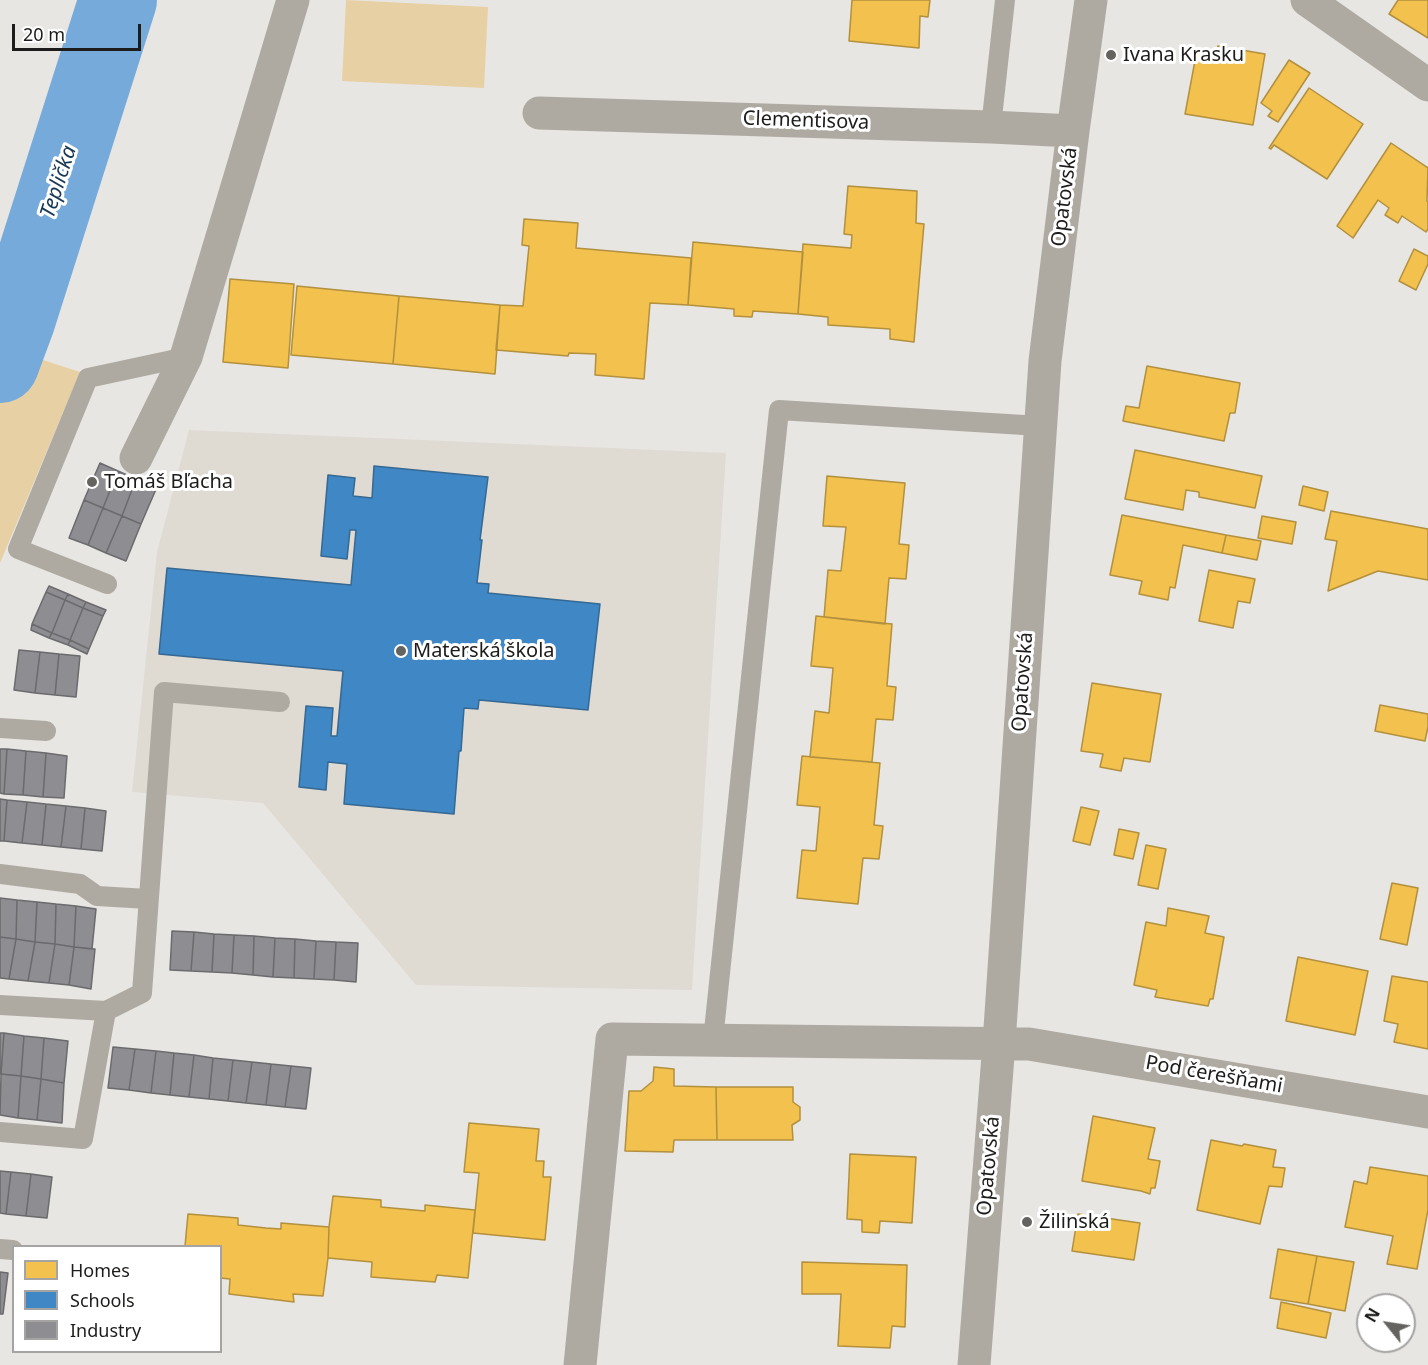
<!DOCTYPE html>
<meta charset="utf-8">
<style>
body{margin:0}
#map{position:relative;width:1428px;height:1365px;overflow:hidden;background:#e8e6e3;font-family:"Noto Sans",sans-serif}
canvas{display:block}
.legend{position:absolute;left:12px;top:1245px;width:210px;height:108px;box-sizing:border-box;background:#fff;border:2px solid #a5a4a3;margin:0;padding:8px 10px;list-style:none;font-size:18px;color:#1d1c1a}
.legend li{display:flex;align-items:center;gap:12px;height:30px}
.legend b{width:30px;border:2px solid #a5a4a3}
.north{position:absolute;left:1356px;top:1293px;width:60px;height:60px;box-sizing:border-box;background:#fff;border:2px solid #a5a4a3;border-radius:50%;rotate:300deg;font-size:16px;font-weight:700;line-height:24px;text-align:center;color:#1d1c1a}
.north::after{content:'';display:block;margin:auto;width:21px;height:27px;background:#646360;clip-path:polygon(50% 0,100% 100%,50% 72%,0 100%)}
.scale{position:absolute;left:12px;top:24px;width:129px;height:27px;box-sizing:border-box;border:3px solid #1d1c1a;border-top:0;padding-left:8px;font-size:18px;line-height:21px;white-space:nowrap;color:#1d1c1a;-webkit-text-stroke:4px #fff;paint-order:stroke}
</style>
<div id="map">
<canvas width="1428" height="1365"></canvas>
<ul class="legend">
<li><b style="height:16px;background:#f2c14e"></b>Homes</li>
<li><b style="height:16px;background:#3f88c5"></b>Schools</li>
<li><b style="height:16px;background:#8d8d92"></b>Industry</li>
</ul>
<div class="north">N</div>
<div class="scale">20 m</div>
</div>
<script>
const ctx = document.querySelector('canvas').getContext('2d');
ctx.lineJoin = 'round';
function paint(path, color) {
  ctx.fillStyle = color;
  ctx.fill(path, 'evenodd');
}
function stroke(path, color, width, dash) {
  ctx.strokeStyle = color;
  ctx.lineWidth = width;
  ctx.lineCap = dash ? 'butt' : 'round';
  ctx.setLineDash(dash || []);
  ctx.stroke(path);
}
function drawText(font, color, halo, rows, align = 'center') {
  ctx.font = font + ' "Noto Sans",sans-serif';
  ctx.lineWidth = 6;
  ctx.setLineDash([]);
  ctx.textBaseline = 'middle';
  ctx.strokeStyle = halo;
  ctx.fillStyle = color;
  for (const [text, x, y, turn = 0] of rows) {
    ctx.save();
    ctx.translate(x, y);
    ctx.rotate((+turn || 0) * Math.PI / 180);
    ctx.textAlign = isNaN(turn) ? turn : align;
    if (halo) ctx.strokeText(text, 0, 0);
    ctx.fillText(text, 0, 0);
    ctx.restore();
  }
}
const built = new Path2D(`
 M189,430L726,453L692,990L416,985L263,803L132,792L157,552Z`);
const green = new Path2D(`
 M346,0L488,7L484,88L342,81Z
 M0,346L80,372L0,563Z`);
const homes = new Path2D(`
 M852,0H930L928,17L920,16L919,48L849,41Z
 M1398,0H1428V38L1389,14Z
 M1218,46L1265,54L1253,125L1185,114L1197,50L1216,54Z
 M1289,60L1310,73L1278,122L1268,116L1272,111L1261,103Z
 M1309,88L1363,124L1327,179L1274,145L1271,149L1269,148Z
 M1391,143L1428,168L1427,201L1428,202V229L1426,232L1402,216L1398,223L1385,215L1389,208L1378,200L1353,238L1337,226Z
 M848,186L917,191L916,223L924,224L914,342L890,339V329L828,325V317L798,314L803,244L851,248L852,235L844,234Z
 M524,219L578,223L576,248L691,258L688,305L650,303L644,379L595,375L596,354L569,353L568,356L496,350L500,305L523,306L529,246L522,245Z
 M693,242L803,252L798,314L753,311L752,317L734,316V309L688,305Z
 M1414,249L1428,256V264L1416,290L1399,281Z
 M230,279L294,284L288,368L223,362Z
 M297,286L399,296L393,364L291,355Z
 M399,296L500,305L495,374L393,364Z
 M1147,366L1240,383L1235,413H1230L1224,441L1123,421L1126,406L1139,408Z
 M1135,450L1262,476L1255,508L1199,497V492L1186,490L1183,510L1125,499Z
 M827,476L905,483L899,544L909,545L906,579L889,578L885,624L824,617L828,570L841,571L846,527L823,526Z
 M1303,486L1328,492L1324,511L1299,505Z
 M1331,511L1428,529V580L1378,571L1328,591L1337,541L1325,539Z
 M1122,515L1226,535L1222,553L1183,545L1175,588L1170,587L1168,600L1139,594L1142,581L1110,575Z
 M1262,516L1296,522L1292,544L1258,538Z
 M1226,535L1261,541L1257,560L1222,553Z
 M1209,570L1255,579L1250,603L1238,601L1233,628L1199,621Z
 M816,616L892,624L887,686L896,687L893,720L876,719L872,762L810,757L815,711L829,713L833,668L811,666Z
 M1092,683L1161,694L1150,762L1124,758L1121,771L1100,767L1103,754L1081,751Z
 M1380,705L1428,714V727L1425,741L1375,731Z
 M802,756L880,763L874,825L883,826L879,859L863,858L858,904L797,898L802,850L816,851L820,807L797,805Z
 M1081,807L1099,811L1090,845L1073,841Z
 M1119,829L1139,833L1133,859L1114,855Z
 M1146,845L1166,849L1158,889L1138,885Z
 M1392,883L1418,888L1407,945L1380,939Z
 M1168,908L1209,916L1205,933L1224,937L1213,999H1210L1208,1006L1155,997L1157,990L1134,985L1146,922L1166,926Z
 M1298,957L1368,971L1355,1035L1286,1021Z
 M1392,976L1428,982V1049L1394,1042L1398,1024L1384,1021Z
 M654,1067L674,1069V1086L716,1087L717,1140H674L673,1152L625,1151L629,1091H641L653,1081Z
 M716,1087H793V1102L800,1107V1120L792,1125L793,1140H717Z
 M1093,1116L1155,1128L1148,1159L1160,1161L1155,1188H1151L1150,1194L1141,1191L1082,1181Z
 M469,1123L539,1129L536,1161H544L543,1177H551L545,1240L473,1233L479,1173L464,1172Z
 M1211,1140L1242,1146L1244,1144L1276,1150L1273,1167L1285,1168L1282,1187L1269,1186L1260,1224L1197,1210Z
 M850,1154L916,1157L912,1223L880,1221L879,1233L862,1232V1220L847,1219Z
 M1370,1167L1428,1176V1210L1417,1269L1387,1264L1393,1236L1345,1227L1354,1181L1367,1184Z
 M333,1196L381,1200V1207L425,1211V1205L475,1210L468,1278L437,1275L435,1282L371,1277L372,1262L328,1258L329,1227Z
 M188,1214L238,1218V1225L266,1228L281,1229V1223L329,1227L328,1258L323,1296L293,1294L294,1302L229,1294L230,1279L220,1278V1246H185Z
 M1078,1214L1140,1223L1134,1260L1072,1251Z
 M1278,1249L1317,1256L1308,1304L1270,1298Z
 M1317,1256L1354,1262L1345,1311L1308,1304Z
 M802,1262L907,1265L905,1327L892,1326L890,1348L838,1346L841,1294H802Z
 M1281,1302L1331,1313L1326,1338L1277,1328Z`);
const schools = new Path2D(`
 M374,466L488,477L480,540H482L477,583L489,584L488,593L600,604L588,710L479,700L478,709L464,708L461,751H459L454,814L344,804L347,764L328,762L326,790L299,787L306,706L333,708L331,736H337L343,671L159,654L167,568L351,585L356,530H350L347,559L321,556L328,475L355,478L353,496L372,498Z`);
const industry = new Path2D(`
 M100,463L118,471L103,508L84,500Z
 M118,471L136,479L122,516L103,508Z
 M136,479L157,487L141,524L122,516Z
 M84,500L103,508L88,545L69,538Z
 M103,508L122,516L106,553L88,545Z
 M122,516L141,524L126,561L106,553Z
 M49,586L68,594L65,600L46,592Z
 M46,592L65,600L52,633L32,624Z
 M68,594L86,602L83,608L65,600Z
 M65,600L83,608L70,640L52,633Z
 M86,602L106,610L103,616L83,608Z
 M83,608L103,616L89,649L70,640Z
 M32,624L52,633L49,638L31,630Z
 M52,633L70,640L68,645L49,638Z
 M70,640L89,649L87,654L68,645Z
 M19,650L40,652L35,693L14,690Z
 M40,652L59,654L55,695L35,693Z
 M59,654L80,656L76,697L55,695Z
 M0,749H7L4,794L0,793Z
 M7,749L26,751L23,795L4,794Z
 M26,751L46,753L43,797L23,795Z
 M46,753L67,756L64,798L43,797Z
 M0,799L7,800L4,841H0Z
 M7,800L27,802L22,843L4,841Z
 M27,802L46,804L42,845L22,843Z
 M46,804L66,806L61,847L42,845Z
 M66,806L85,808L81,849L61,847Z
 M85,808L106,811L102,851L81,849Z
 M0,898L17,900L16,939L0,937Z
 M17,900L37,902L35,942L16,939Z
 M37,902L56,904L55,944L35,942Z
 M56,904L76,906L74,947L55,944Z
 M76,906L96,909L92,949L74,947Z
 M172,931L194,932L191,971L170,970Z
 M194,932L214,934L212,972L191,971Z
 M214,934L234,935L232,973L212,972Z
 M234,935L254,936L253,975L232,973Z
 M254,936L275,938L273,977L253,975Z
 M0,937L16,939L9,979L0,978Z
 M275,938L295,939L294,978L273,977Z
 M16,939L35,942L28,981L9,979Z
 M295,939L316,941L314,979L294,978Z
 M316,941L336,942L334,980L314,979Z
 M35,942L55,944L49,983L28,981Z
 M336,942L358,943L356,982L334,980Z
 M55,944L74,947L69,985L49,983Z
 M74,947L95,949L91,989L69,985Z
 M0,1033H4L1,1074H0Z
 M4,1033L24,1036L21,1076L1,1074Z
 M24,1036L44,1038L41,1079L21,1076Z
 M44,1038L68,1041L64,1083L41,1079Z
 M113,1047L135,1049L129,1090L108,1088Z
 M135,1049L156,1051L151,1093L129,1090Z
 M156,1051L174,1053L170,1095L151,1093Z
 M174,1053L194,1055L189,1097L170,1095Z
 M194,1055L213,1058L209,1099L189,1097Z
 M213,1058L233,1060L228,1101L209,1099Z
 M233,1060L252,1062L246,1103L228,1101Z
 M252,1062L271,1064L266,1105L246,1103Z
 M271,1064L291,1066L285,1107L266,1105Z
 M291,1066L311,1068L306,1109L285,1107Z
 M1,1074L21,1076L18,1118L0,1115Z
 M21,1076L41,1079L37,1120L18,1118Z
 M41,1079L64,1083L62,1123L37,1120Z
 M0,1171L11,1172L6,1214L0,1213Z
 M11,1172L31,1174L26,1216L6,1214Z
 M31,1174L52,1177L47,1218L26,1216Z
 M0,1272L8,1273L3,1314H0Z`);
const river = new Path2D(`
 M0,364L16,321L118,0`);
const service = new Path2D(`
 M991,127L1005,0
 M107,584L18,549L88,378L186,357
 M0,728L46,731
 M0,874L80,884L97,896L148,899
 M0,1005L106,1011L142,993L164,692L280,702
 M713,1040L779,410L1040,426
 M0,1132L83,1139L106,1011
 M0,1249L13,1250`);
const minor = new Path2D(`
 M1307,0L1428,85
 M539,113L991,127L1073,131
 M136,458L186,357L293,0
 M580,1365L612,1039L1029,1044L1428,1112
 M974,1365L999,1043L1045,361L1073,131L1091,0`);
const markers = [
 [1111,55,6,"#646360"],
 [92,482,6,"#646360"],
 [401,651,6,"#646360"],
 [1027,1222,6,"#646360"]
];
const poiNames = [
 ["Ivana Krasku",1123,55],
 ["Tomáš Bľacha",104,482],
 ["Materská škola",413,651],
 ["Žilinská",1039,1222]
];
const streetNames = [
 ["Clementisova",806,121,2],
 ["Opatovská",1065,197,-83],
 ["Opatovská",1023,682,-86],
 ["Pod čerešňami",1214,1075,10],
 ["Opatovská",989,1166,-85]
];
const waterNames = [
 ["Teplička",59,182,-72]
];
paint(built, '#dfdad2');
paint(green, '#e8d0a5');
paint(homes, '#f2c14e');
stroke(homes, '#b2903e', 1.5);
paint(schools, '#3f88c5');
stroke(schools, '#356892', 1.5);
paint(industry, '#8d8d92');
stroke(industry, '#6b6b6e', 1.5);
stroke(river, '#76aada', 78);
stroke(service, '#afaaa1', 20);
stroke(minor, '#afaaa1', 33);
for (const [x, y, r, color] of markers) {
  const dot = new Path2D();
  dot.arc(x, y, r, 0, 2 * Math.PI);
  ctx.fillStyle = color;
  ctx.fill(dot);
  stroke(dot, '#fff', 2);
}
drawText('20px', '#1d1c1a', '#fff', poiNames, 'left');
drawText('20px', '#1d1c1a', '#fff', streetNames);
drawText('italic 21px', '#193855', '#fff', waterNames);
</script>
